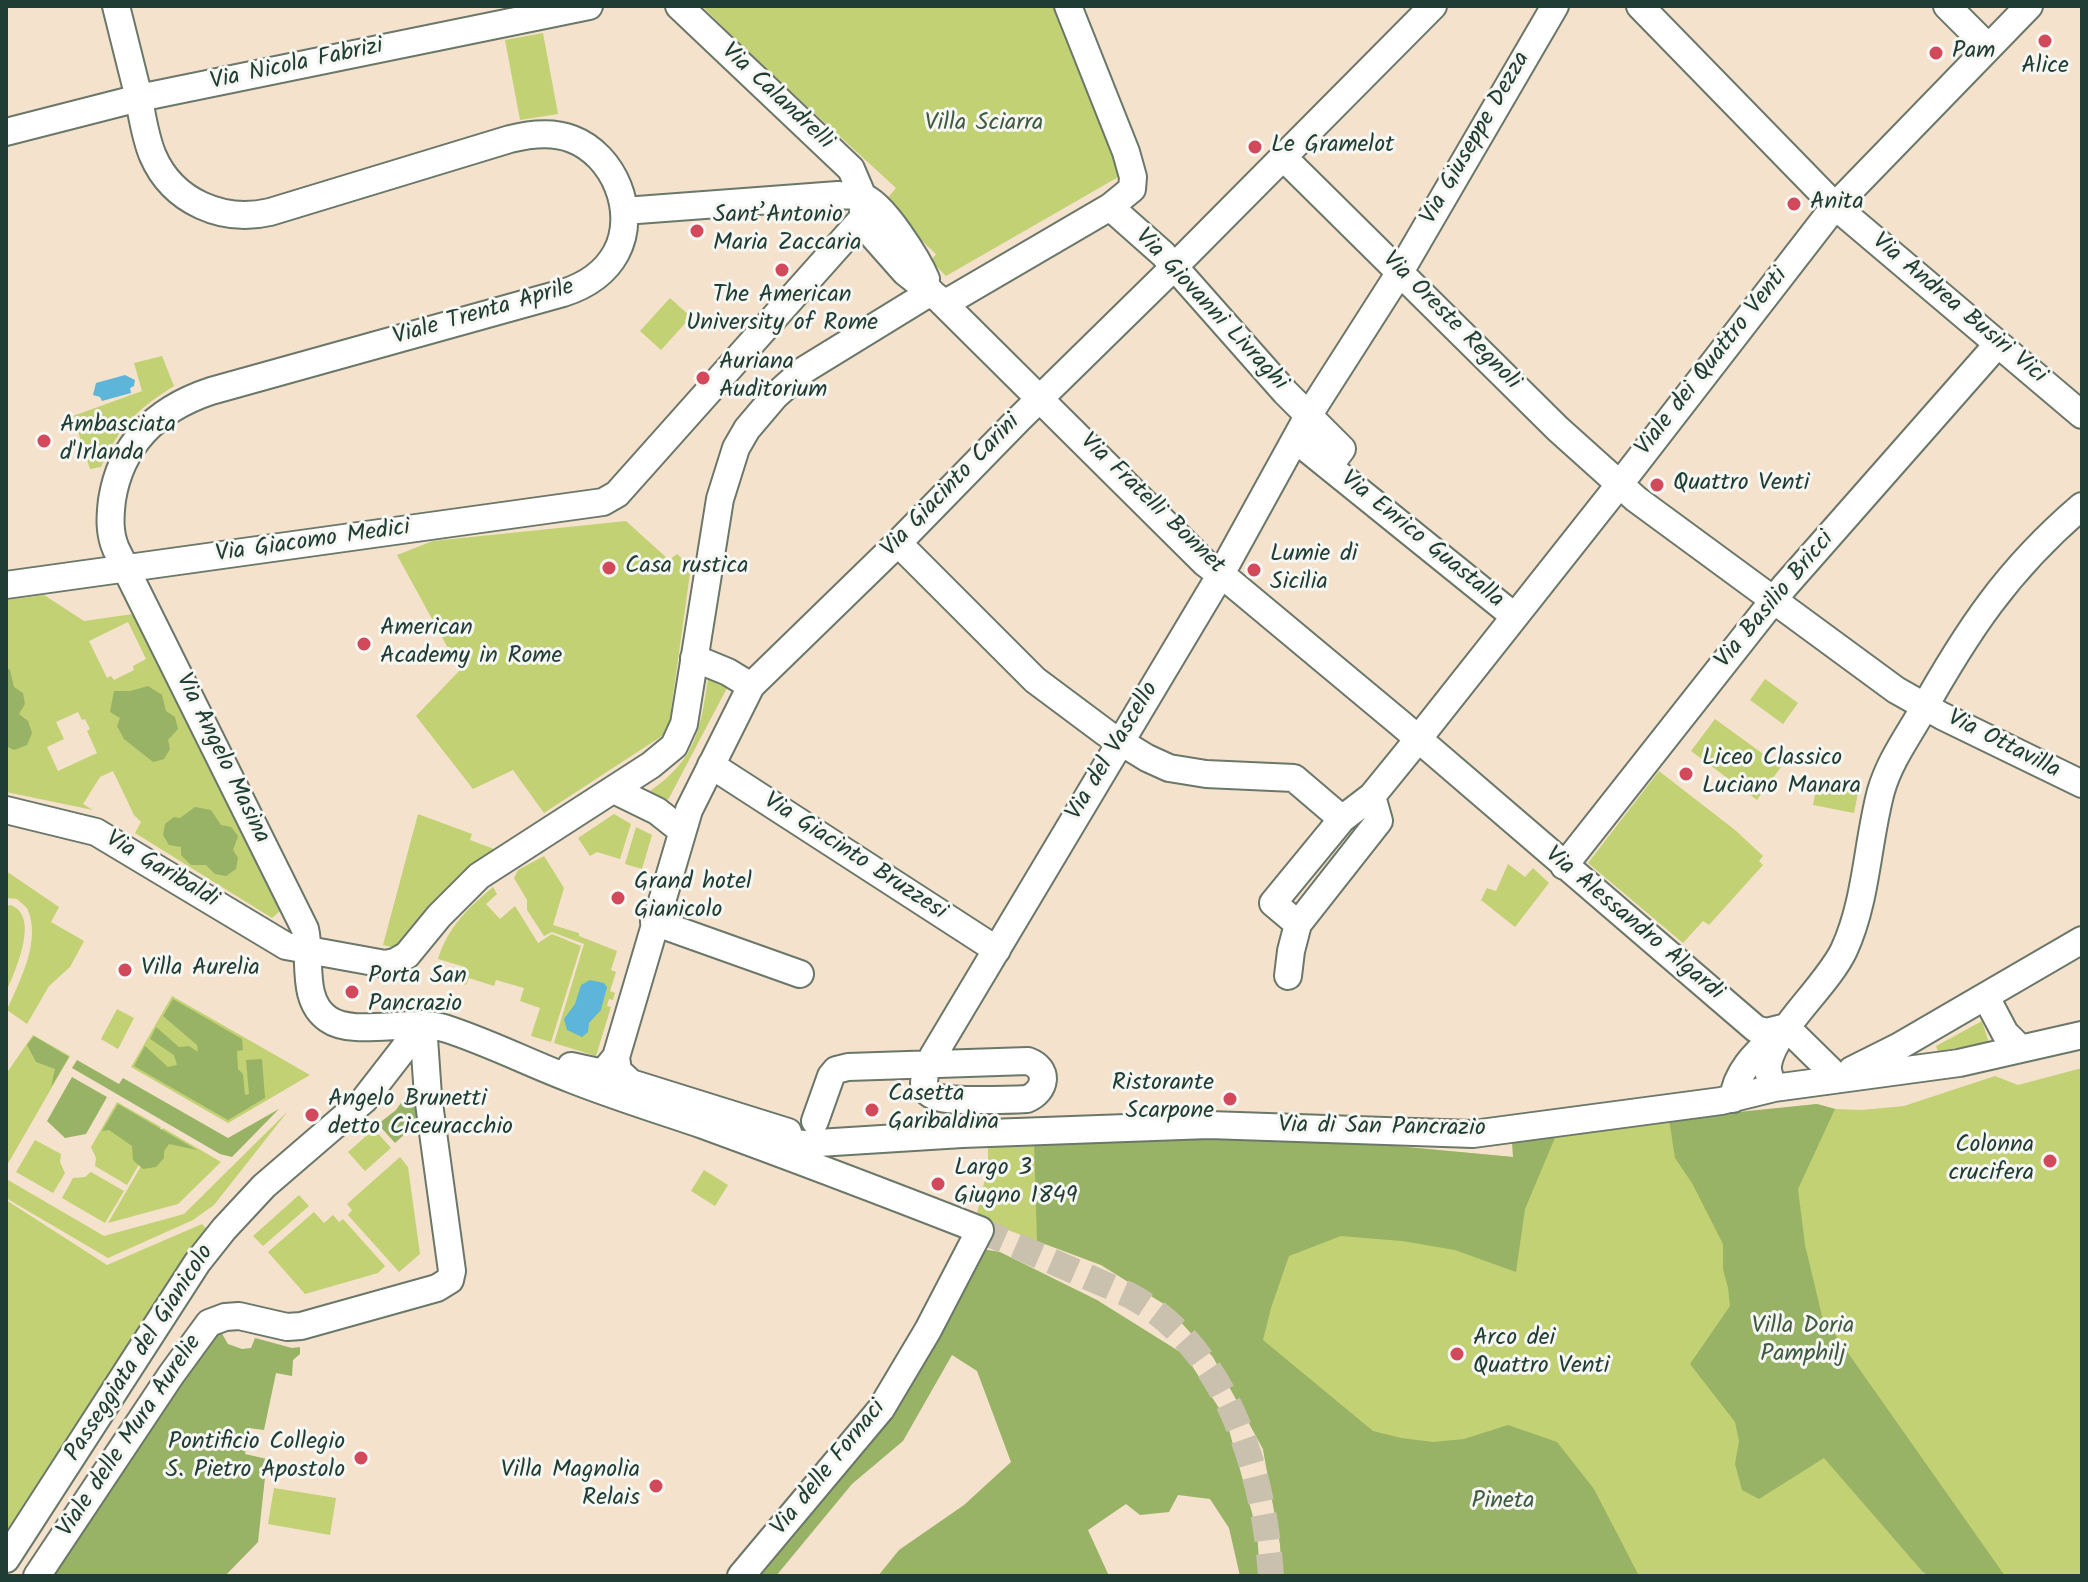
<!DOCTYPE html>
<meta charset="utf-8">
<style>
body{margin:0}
#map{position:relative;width:2088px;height:1582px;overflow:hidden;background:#f4e2cc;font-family:Kalam,sans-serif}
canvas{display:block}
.frame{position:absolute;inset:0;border:8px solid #1f3d34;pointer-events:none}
</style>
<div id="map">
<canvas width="2088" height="1582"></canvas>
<div class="frame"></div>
</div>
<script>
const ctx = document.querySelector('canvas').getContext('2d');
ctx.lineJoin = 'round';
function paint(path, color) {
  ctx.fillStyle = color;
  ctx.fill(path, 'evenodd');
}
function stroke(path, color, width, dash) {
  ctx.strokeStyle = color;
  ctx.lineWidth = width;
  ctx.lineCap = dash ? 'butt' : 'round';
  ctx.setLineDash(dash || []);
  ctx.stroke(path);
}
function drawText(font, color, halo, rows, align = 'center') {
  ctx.font = font + ' Kalam,sans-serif';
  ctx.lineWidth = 6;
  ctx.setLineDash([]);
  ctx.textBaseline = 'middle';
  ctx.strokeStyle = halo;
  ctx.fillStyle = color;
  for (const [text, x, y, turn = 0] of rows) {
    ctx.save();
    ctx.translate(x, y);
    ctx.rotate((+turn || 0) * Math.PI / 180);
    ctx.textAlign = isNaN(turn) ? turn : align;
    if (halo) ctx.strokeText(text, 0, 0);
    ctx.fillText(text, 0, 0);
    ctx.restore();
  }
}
const green = new Path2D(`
 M702,6H1055L1120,176L946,276L931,261L936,254L893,214L886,200L896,188L749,53Z
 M543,33L558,114L520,120L505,40Z
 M670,298L691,317L661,350L640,331Z
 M162,356L174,386C137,409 119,427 101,467L90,469L73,416L142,391L134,363Z
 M626,521L669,560L677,554L691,566L668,732L544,813L513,770L473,789L416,716L460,670L397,555L433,541Z
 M44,595L84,621L133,614L280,911L272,918L135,833L141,822L134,815L113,771L100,777L83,804L93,810L6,792V600ZM128,622L146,659L133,666L134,670L114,680L111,676L107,678L89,641ZM78,712L82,720L85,719L90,729L87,731L97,753L58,771L47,747L64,739L56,722Z
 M708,679L727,688L668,800L650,791C696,759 700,731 708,679Z
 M1765,679L1798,703L1783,724L1750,700Z
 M1715,719L1781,767L1757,800L1691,751Z
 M1659,771L1735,830L1763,856L1759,861L1763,865L1709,925L1703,921L1683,943L1588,863Z
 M1817,784L1858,793L1854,813L1813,805Z
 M418,814L472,834L470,840L494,849L464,872L441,895L395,948L383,945Z
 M614,814L631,824L620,859L597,852L590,856L578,838Z
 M636,827L652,835L642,869L625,864Z
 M544,856L564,888L553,925L579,933V936L617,951L611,970L616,972L610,991L615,993L613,1000L609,999L607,1006L611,1007L596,1056L554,1043L584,944L552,932L544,936L527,910V900L514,878L518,870Z
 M1508,864L1525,877L1533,868L1549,883L1515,927L1481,900L1487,888L1496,891Z
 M6,871L59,907L51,922L84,941L70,967L49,986L27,1024L7,1010C20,980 42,940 27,908L17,899L6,898Z
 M493,887L497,894L486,904L500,919L515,906L538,943L552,934L581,946L551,1042L531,1036L540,1008L520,1001L524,988L496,980L494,986L469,978L466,985L461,983L465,967L438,959C448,927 468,908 493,887Z
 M10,905C41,915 15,972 6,992V906Z
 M172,996L310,1075L228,1123L131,1067Z
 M117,1009L134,1018L118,1049L101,1039Z
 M1982,1021L1989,1043L1938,1051L1936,1046Z
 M33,1035L70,1056L6,1167V1074Z
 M2082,1068V1576H1282L1280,1544L1263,1449L1213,1357L1164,1304L1101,1265L976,1218L988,1166V1142L1321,1139L1513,1157L1512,1139L1817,1104L1835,1109L1862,1110L1904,1106L1995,1076L2018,1085Z
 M117,1102L161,1127L127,1185L95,1166L96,1158L91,1147Z
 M288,1111L214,1205L193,1220L108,1258L6,1198L8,1180L104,1236L184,1214Z
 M163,1128L221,1162L178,1204L108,1223Z
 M374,1129L391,1148L365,1171L348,1152Z
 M35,1140L61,1154L60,1162L65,1173L53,1193L16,1172Z
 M400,1157L408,1167L420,1254L399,1272L348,1215L352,1210L347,1204Z
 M704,1170L728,1185L715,1206L691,1191Z
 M91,1172L124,1191L105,1223L62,1198L73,1178L85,1177Z
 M299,1195L309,1206L263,1246L253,1236Z
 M6,1200L107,1265L202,1224L210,1233L6,1536Z
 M314,1212L324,1223L333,1215L339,1222L343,1219L385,1266L378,1273L305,1294L268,1252Z
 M274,1488L336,1498L330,1535L268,1524Z`);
const forest = new Path2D(`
 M6,667L10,670L14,687L23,693L25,704L19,714L28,721L32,733L27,745L14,750L6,746Z
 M148,686L162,695L166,711L175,717L178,729L168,740L170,749L164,759L153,762L124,739L117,726L120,718L110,712L114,691H130Z
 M195,807L211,810L221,825L231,827L238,836L233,850L238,858L236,869L226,876L215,874L206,865H191L181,855V847L169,845L163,835L165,824L174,817L180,818Z
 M173,999L242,1039L243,1050L237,1051L238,1069L243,1074L245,1095L249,1094L246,1060L262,1059L265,1098L228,1120L134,1066L145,1046L168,1067L177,1065L174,1055L150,1039L156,1027L179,1047L189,1046L198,1052L197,1045L163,1016Z
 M34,1036L69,1057L51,1087L55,1069L36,1062L27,1045Z
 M77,1060L119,1084L123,1078L228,1138L279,1109L232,1157L220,1154L72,1068Z
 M72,1077L107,1097L86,1134L65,1138L47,1121Z
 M405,1097L415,1101L418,1122L395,1143L378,1124L396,1110Z
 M118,1104L197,1150L169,1144L164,1151V1158L156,1167L143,1169L133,1160L132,1146L109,1130L102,1131Z
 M1817,1104L1835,1109L1798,1189L1805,1245L1822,1316L2005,1576H1929L1922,1571L1824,1458L1759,1499L1742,1490L1735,1464L1739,1441L1735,1422L1690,1364L1730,1306L1728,1288L1723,1269V1244L1692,1183L1675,1158L1669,1119Z
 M1557,1133L1525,1209L1516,1272L1455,1250L1402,1241L1341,1236L1289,1256L1271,1308L1263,1340L1373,1431L1401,1438L1433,1442L1464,1439L1508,1425L1557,1442L1594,1489L1639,1576H1282L1280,1544L1263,1449L1213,1357L1164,1304L1101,1265L1037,1241L1034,1140L1084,1136L1321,1139L1513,1157L1512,1139Z
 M982,1249L1000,1252L1097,1300L1185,1355L1226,1419L1257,1531L1260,1576H1240L1229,1528L1210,1499L1178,1495L1169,1512L1140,1515L1126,1504L1088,1530L1109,1576H878L899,1550L964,1505L1011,1462L977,1371L952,1355L903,1441L852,1484L776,1576H749Z
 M214,1331L221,1332L228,1344L242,1349L251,1348L255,1338L292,1348L300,1347V1354L293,1360L292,1376L276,1373L264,1430L249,1428L245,1454L267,1459L258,1542L225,1576H48Z`);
const water = new Path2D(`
 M125,375L135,380L134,386L130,388L131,393L102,401L100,397L93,395L96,383Z
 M590,980L604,983L607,987L601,1010L589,1023L588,1032L582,1037L567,1030L564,1019L575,1004L581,985Z`);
const minorTunnel = new Path2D(`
 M980,1230L1129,1295C1227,1347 1264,1472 1271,1576`);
const minor = new Path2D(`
 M116,6C123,34 130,62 137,90C142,112 144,135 153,156C173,202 223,223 270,212L510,139C530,134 552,131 572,139C614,155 638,212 616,253C604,275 585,286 563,293L211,391C157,409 121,443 112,500C110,517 109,533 116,549L305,929C312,957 300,1000 328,1019C355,1038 413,1017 447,1029C490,1043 529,1063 571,1079C614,1096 659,1110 703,1125C796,1159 888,1194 980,1230L928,1330L881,1409L741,1576
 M679,6L851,169L863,197V218L874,237L905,272L939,299L1205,563L1233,584L1401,724L1756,1029L1766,1032L1786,1027
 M1640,6L1835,206L2082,415
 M1947,6L1988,47
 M6,132L139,98L589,6
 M1283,157L1558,429L1636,499L1896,690L1942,716L2082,784
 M1110,207L1163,254L1285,392L1342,449L1329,466
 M624,211L838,195C846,196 856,195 863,197C883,203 918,260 926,279
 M944,304L1110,207L1132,189L1133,177L1126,152L1068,6
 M1296,440L1514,616
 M898,543L1035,680L1106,733L1147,758L1169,768L1206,774L1294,778L1342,819
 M6,585L603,502L617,494L863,218
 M694,658L728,672L751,686
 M711,765L997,950
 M614,790L657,811L681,830
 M1372,796L1379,821L1298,924L1273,903L1342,819L1372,796L1407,753L1630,471L1835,206L2029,6
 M6,810L96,832L286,946L385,964L395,962L407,955L439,916L479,876L651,765L674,746L684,724L720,499L736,448L747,429L775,396L804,370L931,292
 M1564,866L1784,587L1997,345
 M654,922L800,974
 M1288,976L1291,951L1298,924
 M1986,997L2005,1033L2020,1048
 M1786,1027L1838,1078
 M616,1057L618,1071L631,1083L788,1132
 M571,1066L603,1073L616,1057L689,810L751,686L898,543L1019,419L1174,267L1433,6
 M1852,1070L1898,1047L2082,940
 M1774,1088C1771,1080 1767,1073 1768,1065C1773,1031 1827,986 1844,950C1867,900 1867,843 1881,791C1889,763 1906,739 1920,715C1967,631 2007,570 2082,506
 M1733,1099C1736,1072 1755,1054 1774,1037
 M815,1121L831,1076L836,1070L848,1067L1028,1061C1050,1069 1046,1091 1027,1099C1010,1100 993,1100 976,1100C940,1100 908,1101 933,1056L1221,574L1308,416L1400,272L1555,6
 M768,1137L802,1144L962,1134L1209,1125L1473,1134L1721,1101L1774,1088L1959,1063L2082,1035
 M6,1559L197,1263L224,1229L264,1186L364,1100L423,1024
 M37,1576L171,1375L209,1323L225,1317L239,1316L287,1327L301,1326L437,1288L450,1280L452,1271L428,1096L423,1024`);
const markers = [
 [2045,41,8,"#d1495b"],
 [1936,53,8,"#d1495b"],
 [1255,147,8,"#d1495b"],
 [1794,204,8,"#d1495b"],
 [697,231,8,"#d1495b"],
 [782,270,8,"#d1495b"],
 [703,378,8,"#d1495b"],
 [44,441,8,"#d1495b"],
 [1657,485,8,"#d1495b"],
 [609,568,8,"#d1495b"],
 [1254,570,8,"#d1495b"],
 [364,644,8,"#d1495b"],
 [1686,774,8,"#d1495b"],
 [618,898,8,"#d1495b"],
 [125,970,8,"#d1495b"],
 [352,992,8,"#d1495b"],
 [1230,1099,8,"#d1495b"],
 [872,1110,8,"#d1495b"],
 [312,1115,8,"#d1495b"],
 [2050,1161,8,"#d1495b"],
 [938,1184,8,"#d1495b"],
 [1457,1354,8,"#d1495b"],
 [361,1458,8,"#d1495b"],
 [656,1486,8,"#d1495b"]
];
const poiNames = [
 ["Pam",1952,53],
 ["Alice",2045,68,"center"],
 ["Le Gramelot",1271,147],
 ["Anita",1810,204],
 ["Sant’Antonio",713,217],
 ["Maria Zaccaria",713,245],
 ["The American",782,297,"center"],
 ["University of Rome",782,325,"center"],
 ["Auriana",719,364],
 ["Auditorium",719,392],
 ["Ambasciata",60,427],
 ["d'Irlanda",60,455],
 ["Quattro Venti",1673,485],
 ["Lumie di",1270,556],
 ["Sicilia",1270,584],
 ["Casa rustica",625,568],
 ["American",380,630],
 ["Academy in Rome",380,658],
 ["Liceo Classico",1702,760],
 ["Luciano Manara",1702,788],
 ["Grand hotel",634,884],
 ["Gianicolo",634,912],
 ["Villa Aurelia",141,970],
 ["Porta San",368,978],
 ["Pancrazio",368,1006],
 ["Ristorante",1214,1085,"right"],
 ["Scarpone",1214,1113,"right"],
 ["Casetta",888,1096],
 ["Garibaldina",888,1124],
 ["Angelo Brunetti",328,1101],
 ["detto Ciceuracchio",328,1129],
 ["Colonna",2034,1147,"right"],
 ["crucifera",2034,1175,"right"],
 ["Largo 3",954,1170],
 ["Giugno 1849",954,1198],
 ["Arco dei",1473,1340],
 ["Quattro Venti",1473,1368],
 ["Pontificio Collegio",345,1444,"right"],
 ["S. Pietro Apostolo",345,1472,"right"],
 ["Villa Magnolia",640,1472,"right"],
 ["Relais",640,1500,"right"]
];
const streetNames = [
 ["Via Nicola Fabrizi",297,66,-12],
 ["Via Calandrelli",776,98,43],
 ["Via Giuseppe Dezza",1477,139,-60],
 ["Via Andrea Busiri Vici",1958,310,40],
 ["Via Giovanni Livraghi",1210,311,47],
 ["Viale Trenta Aprile",484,314,-16],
 ["Via Oreste Regnoli",1450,322,45],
 ["Viale dei Quattro Venti",1713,363,-52],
 ["Via Giacinto Carini",952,487,-46],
 ["Via Fratelli Bonnet",1151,505,44],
 ["Via Enrico Guastalla",1421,541,39],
 ["Via Giacomo Medici",313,543,-8],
 ["Via Basilio Bricci",1776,601,-50],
 ["Via Ottavilla",2003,746,27],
 ["Via del Vascello",1114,752,-59],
 ["Via Angelo Masina",221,759,64],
 ["Via Giacinto Bruzzesi",854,858,33],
 ["Via Garibaldi",161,871,31],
 ["Via Alessandro Algardi",1633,925,40],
 ["Via di San Pancrazio",1382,1129,1],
 ["Passeggiata del Gianicolo",141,1354,-57],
 ["Viale delle Mura Aurelie",131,1437,-56],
 ["Via delle Fornaci",830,1469,-51]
];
const parkNames = [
 ["Villa Sciarra",984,125],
 ["Villa Doria",1803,1328],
 ["Pamphilj",1803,1356],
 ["Pineta",1503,1503]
];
paint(green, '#c1d173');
paint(forest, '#98b365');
paint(water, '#5db5da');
stroke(minorTunnel, '#c9c1ae', 26, [26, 13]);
stroke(minor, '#6a7769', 30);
stroke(minor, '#fff', 26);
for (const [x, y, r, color] of markers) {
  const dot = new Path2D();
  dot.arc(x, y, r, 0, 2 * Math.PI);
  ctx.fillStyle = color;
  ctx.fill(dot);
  stroke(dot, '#f6f6f2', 3);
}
drawText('24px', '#1f3d34', '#f6f6f2', poiNames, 'left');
drawText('24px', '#1f3d34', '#f6f6f2', streetNames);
drawText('24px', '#3f5b41', '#f6f6f2', parkNames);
</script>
